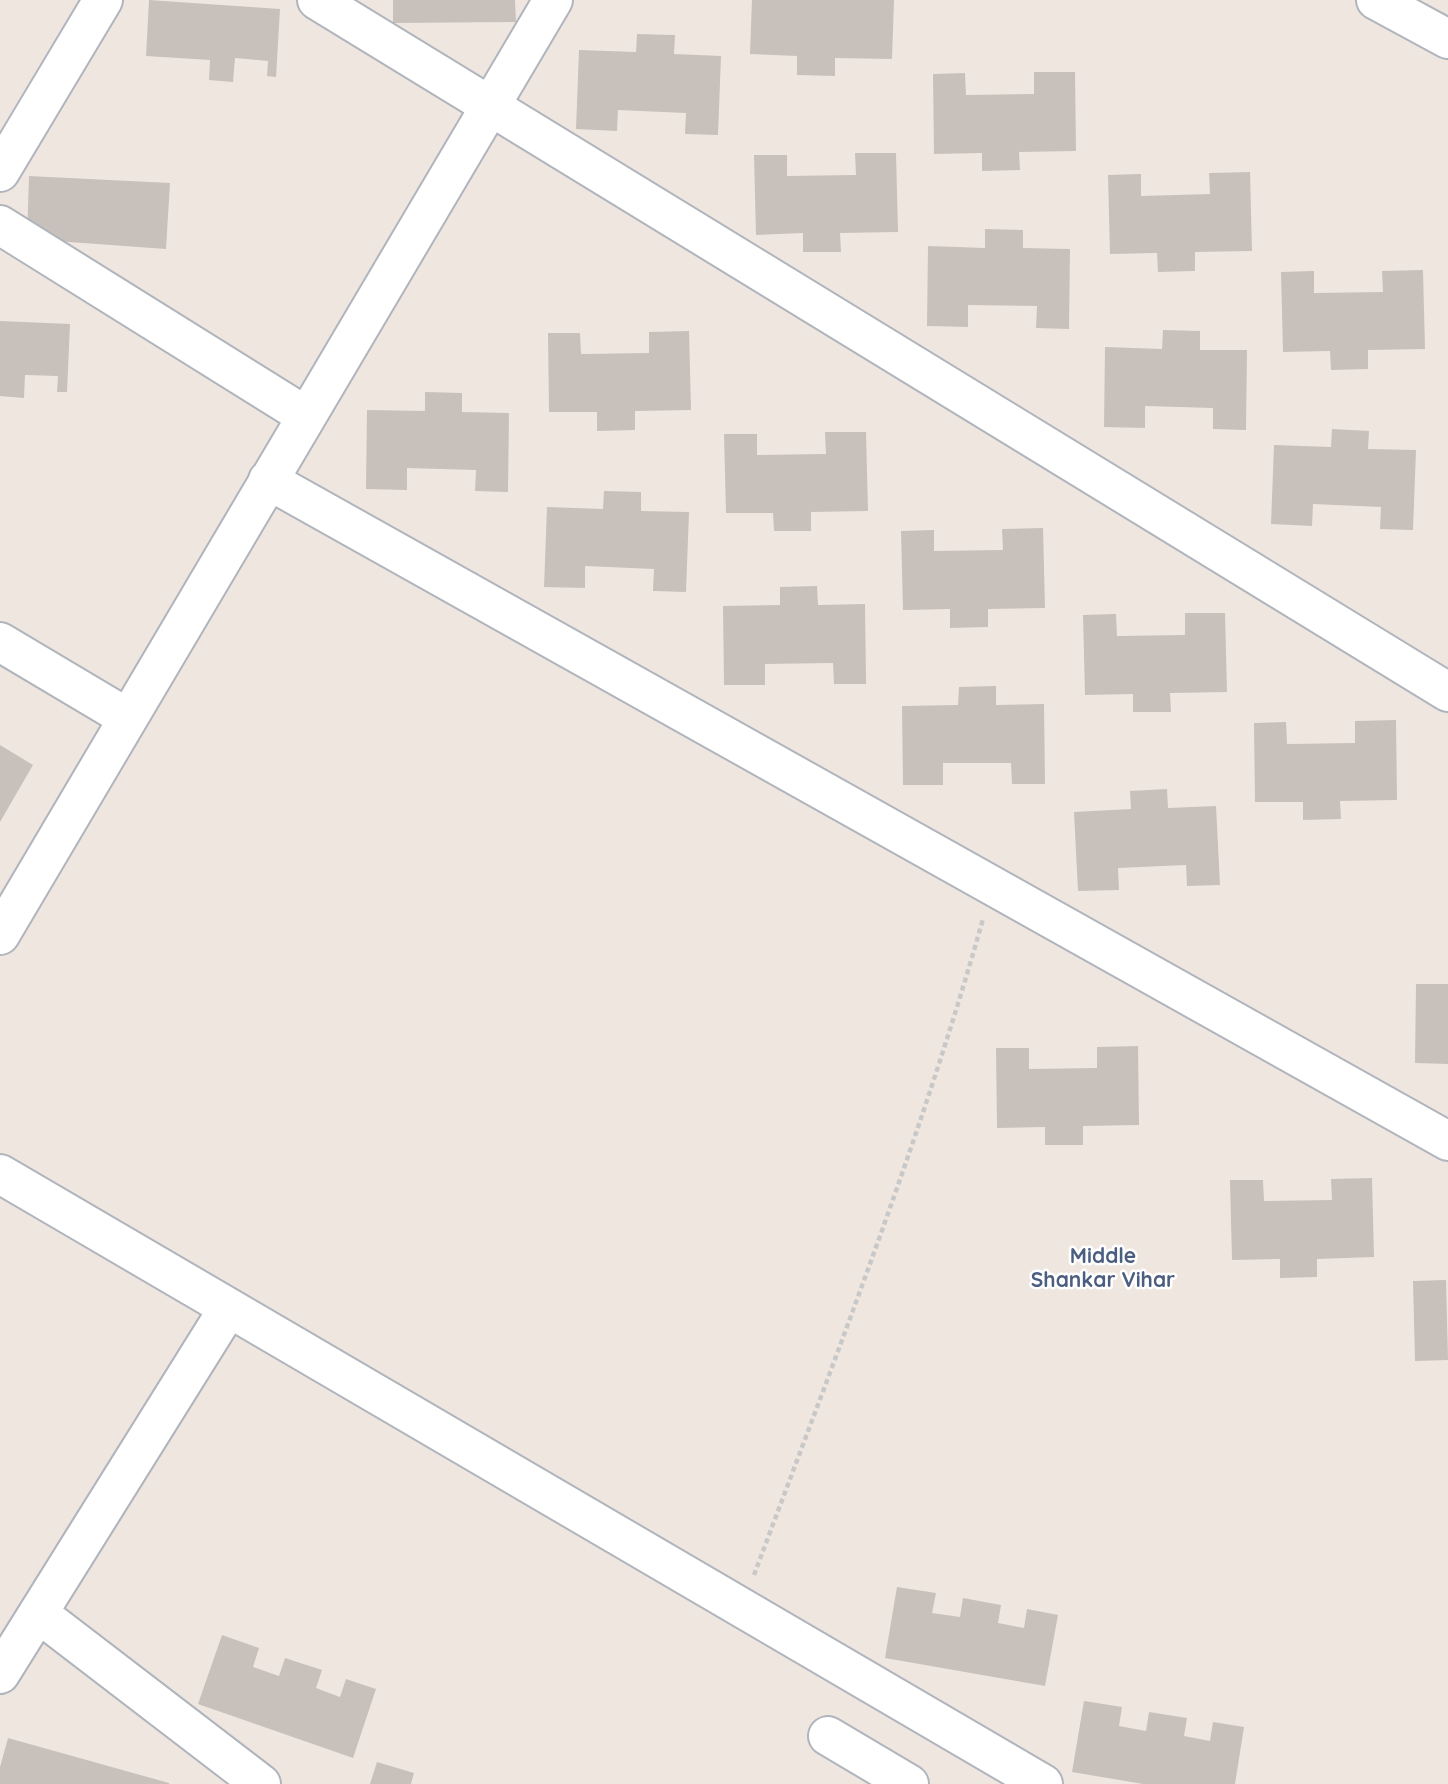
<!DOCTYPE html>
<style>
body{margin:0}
canvas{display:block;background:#efe6e0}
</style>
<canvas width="1448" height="1784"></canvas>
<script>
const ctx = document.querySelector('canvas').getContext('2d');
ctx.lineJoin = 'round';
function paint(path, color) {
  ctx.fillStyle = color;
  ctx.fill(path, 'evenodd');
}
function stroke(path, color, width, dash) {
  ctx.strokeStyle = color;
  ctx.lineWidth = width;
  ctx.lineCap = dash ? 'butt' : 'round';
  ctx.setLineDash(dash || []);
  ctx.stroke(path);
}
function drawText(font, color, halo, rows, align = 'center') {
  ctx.font = font + ' Quicksand,sans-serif';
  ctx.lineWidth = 5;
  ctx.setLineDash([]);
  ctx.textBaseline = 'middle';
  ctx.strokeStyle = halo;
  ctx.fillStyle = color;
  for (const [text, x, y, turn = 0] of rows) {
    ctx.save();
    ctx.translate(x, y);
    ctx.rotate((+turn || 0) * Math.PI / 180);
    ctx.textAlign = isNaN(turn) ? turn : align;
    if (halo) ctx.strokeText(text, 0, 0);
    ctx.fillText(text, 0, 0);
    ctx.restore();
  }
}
const building = new Path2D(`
 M149,0L280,9L276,77L267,76L268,61L235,58L233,82L209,80L210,60L146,56Z
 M393,0H515L516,22L393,23Z
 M752,0H894L892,59L835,58V76L797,75V56L750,54Z
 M637,34L675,35L674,54L721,56L718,135L685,134L686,113L618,110L617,131L576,129L579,50L636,52Z
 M1034,72H1075L1076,151L1019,152L1020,170L982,171V153L934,154L933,74L965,73L966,95L1034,94Z
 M855,153H896L898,232L840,233L841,252H803V233L756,235L754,155H787V176L856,175Z
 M1250,172L1252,251L1195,252V271L1158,272L1157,253L1110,254L1108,175L1141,174V196L1210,194L1209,173Z
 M29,176L170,183L166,249L27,239Z
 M985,229L1023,230V248L1070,249L1069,329L1036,328L1037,306L968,305V327L927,326L928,246L985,248Z
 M1423,270L1425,349L1368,350V369L1331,370L1330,351L1283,352L1281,272L1314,271V293L1383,292L1382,271Z
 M0,321L70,324L67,392H57L58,376L25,375L24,398L0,396Z
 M1163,330L1200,331V350H1247L1246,430L1213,429V408L1145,406V428L1104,427L1105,347L1162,349Z
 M689,331L691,410L635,411V430L597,431V412H549L548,333H580L581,354L649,353V332Z
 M425,392L462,393V412L509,413L508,492L475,491L476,470L407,468V490L366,489L367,410L425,411Z
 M1332,429L1369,431L1368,449L1416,450L1413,530L1380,529L1381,507L1313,504L1312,526L1271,524L1274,445L1331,447Z
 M825,432H866L868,511L811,512V531H774L773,513H726L724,434H757V455L826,454Z
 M604,491L641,492V511L689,512L686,592L653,591L654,569L585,566V588L544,587L547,507L603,509Z
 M1043,528L1045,608L988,609V627L950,628V609L903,610L901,531L934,530V551L1003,550L1002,529Z
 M817,586L818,605L865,604L866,684H834L833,663L765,664V685H724L723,606L780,605V587Z
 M1185,613H1225L1227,692L1170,693L1171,712H1133V694L1085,695L1083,615L1116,614L1117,636L1185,635Z
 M996,686V705L1044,704L1045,784H1012L1011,763H943V785H903L902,706L958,705L959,687Z
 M1396,720L1397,800L1340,801L1341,819L1303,820V802H1255L1254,723L1286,722L1287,744L1355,743V721Z
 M0,745L33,765L0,822Z
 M1167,789L1168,808L1216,806L1220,885L1187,886L1186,865L1118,868L1119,890L1078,891L1074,812L1131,809L1130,791Z
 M1416,984H1448V1064L1415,1063Z
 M1138,1046L1139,1125L1083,1126V1145H1045V1127L997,1128L996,1048H1029V1069L1097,1068V1047Z
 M1372,1178L1374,1257L1317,1259V1277L1280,1278V1259L1232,1260L1230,1180H1263L1264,1201L1332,1200L1331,1179Z
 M1446,1280L1448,1360L1415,1361L1413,1281Z
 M897,1587L936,1593L932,1613L960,1617L963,1598L1001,1605L998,1623L1024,1628L1027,1609L1058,1615L1045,1686L885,1658Z
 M222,1635L259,1648L253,1667L279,1676L285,1658L322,1670L316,1688L340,1697L346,1679L376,1689L353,1758L198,1704Z
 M1084,1701L1122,1707L1119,1726L1146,1731L1149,1712L1187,1718L1184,1736L1210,1741L1213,1722L1244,1727L1235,1784H1143L1072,1772Z
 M8,1738L169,1783V1784H0V1767Z
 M377,1762L414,1773L411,1784H370Z`);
const path = new Path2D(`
 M754,1575C835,1358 920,1142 983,919`);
const minor = new Path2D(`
 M317,0L1448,692
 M1376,0L1448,39
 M0,172L103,0
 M0,225L306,416
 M268,480L1448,1141
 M0,642L126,717
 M0,935L553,0
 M0,1174L1043,1784
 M38,1613L261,1784
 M0,1674L228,1309
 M828,1736L909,1784`);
const neighbourhoodNames = [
 ["Middle",1103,1257],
 ["Shankar Vihar",1103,1281]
];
paint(building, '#c8c1bb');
stroke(minor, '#b0b5bd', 42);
stroke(path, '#c8c8c8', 4.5, [5, 3.5]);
stroke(minor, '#fff', 38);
drawText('bold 21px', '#4c5e80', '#fff', neighbourhoodNames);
</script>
